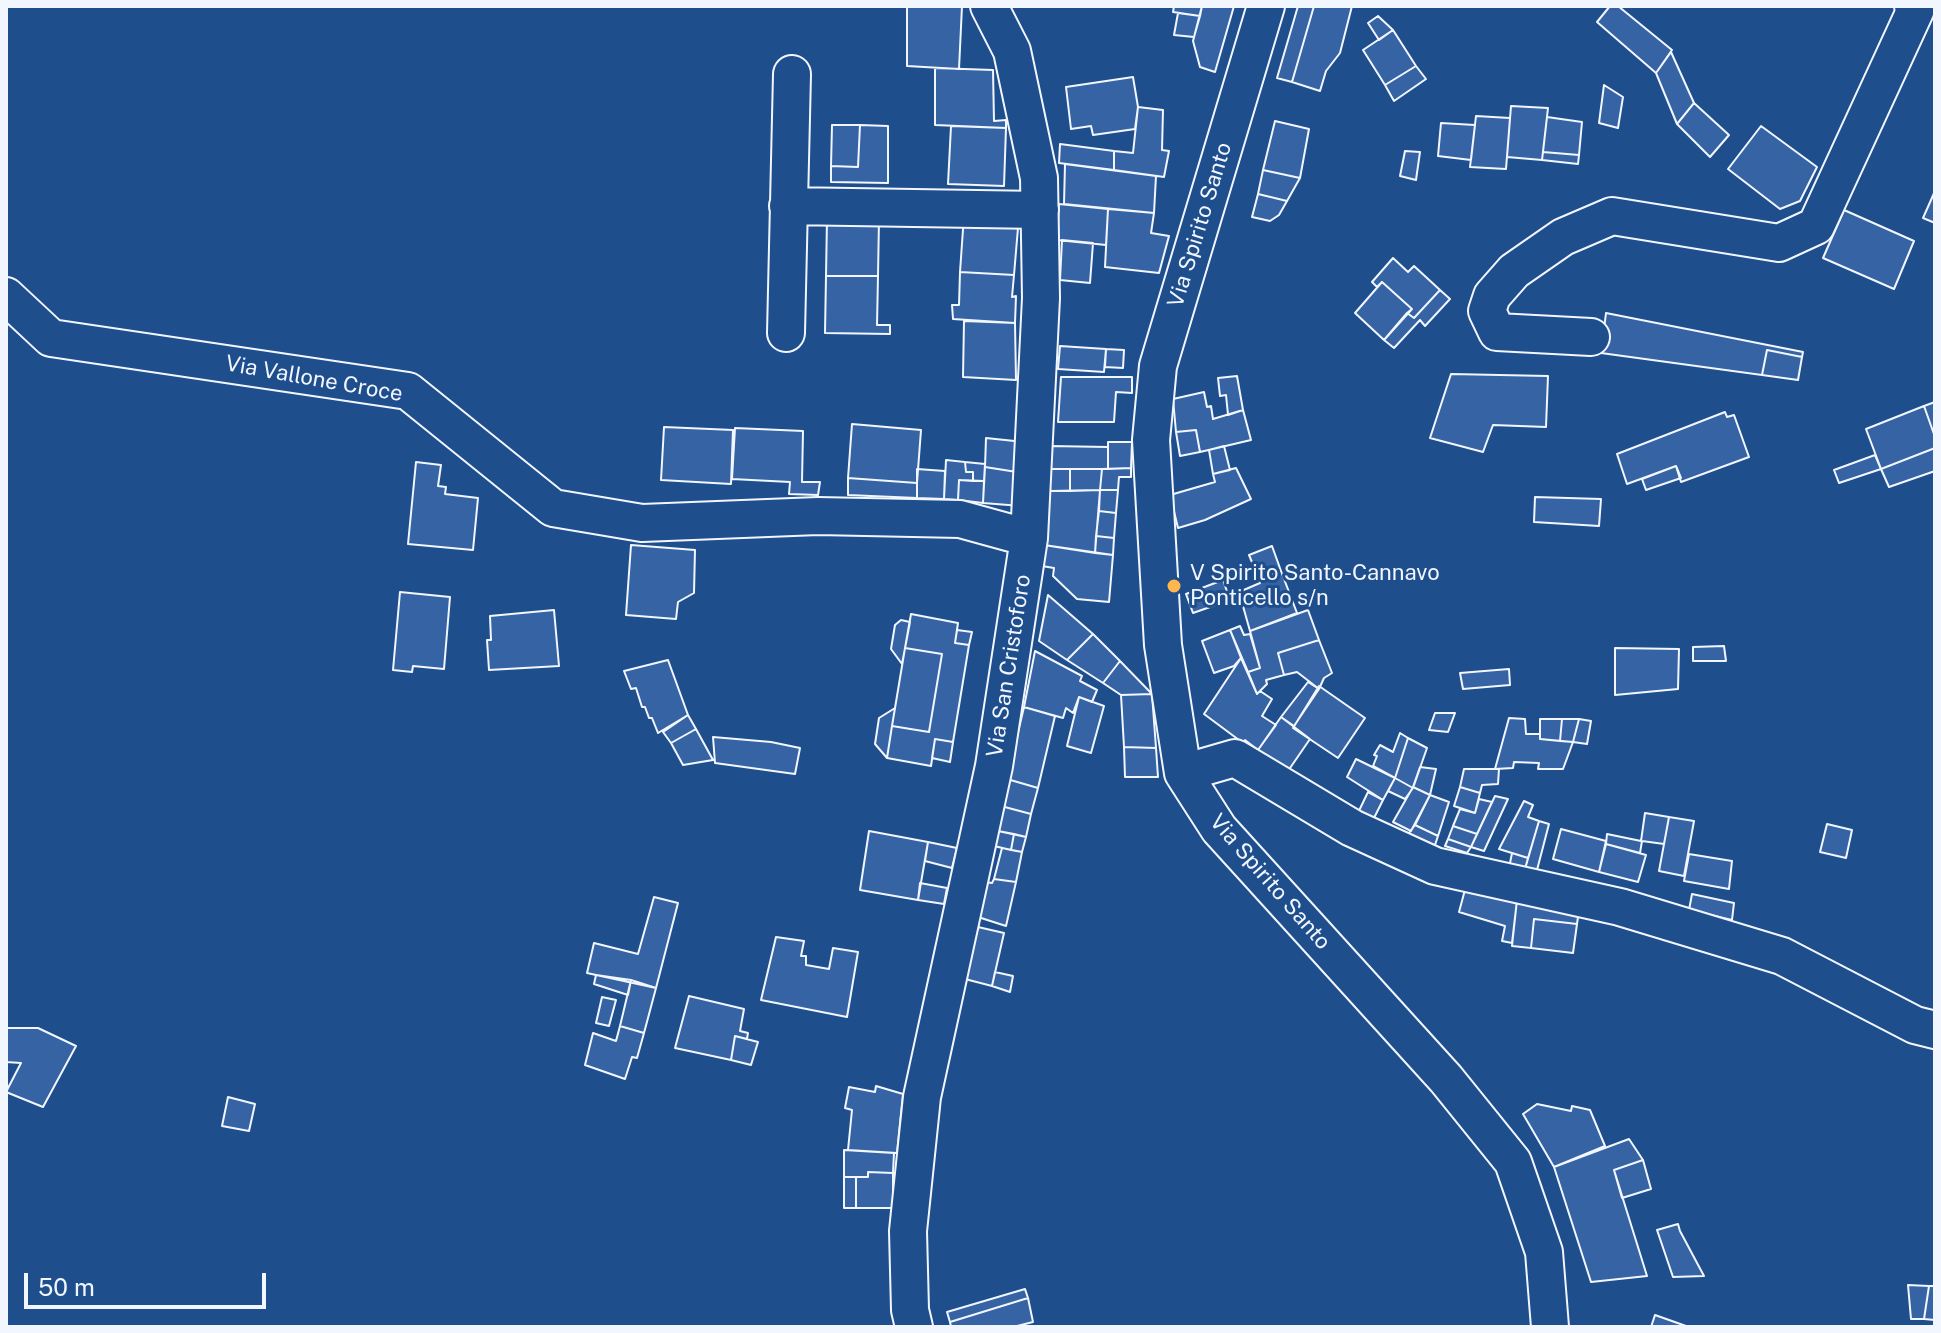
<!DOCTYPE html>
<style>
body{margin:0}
#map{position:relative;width:1941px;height:1333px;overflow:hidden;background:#1f4e8c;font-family:"Public Sans",sans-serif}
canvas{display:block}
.frame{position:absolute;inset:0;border:8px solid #f2f6ff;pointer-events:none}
.scale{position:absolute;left:24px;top:1273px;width:242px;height:36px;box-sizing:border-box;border:4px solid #f2f6ff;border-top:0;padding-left:10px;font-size:24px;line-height:28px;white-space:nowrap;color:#f2f6ff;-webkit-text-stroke:6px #1f4e8c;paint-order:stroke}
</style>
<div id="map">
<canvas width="1941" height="1333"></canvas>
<div class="frame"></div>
<div class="scale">50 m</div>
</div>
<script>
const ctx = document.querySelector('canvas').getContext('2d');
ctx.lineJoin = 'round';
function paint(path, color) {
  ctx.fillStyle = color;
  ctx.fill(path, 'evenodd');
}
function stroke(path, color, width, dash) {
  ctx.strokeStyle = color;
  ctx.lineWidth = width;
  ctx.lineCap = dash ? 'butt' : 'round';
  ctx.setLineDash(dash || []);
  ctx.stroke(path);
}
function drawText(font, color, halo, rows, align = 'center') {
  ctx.font = font + ' "Public Sans",sans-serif';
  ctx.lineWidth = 6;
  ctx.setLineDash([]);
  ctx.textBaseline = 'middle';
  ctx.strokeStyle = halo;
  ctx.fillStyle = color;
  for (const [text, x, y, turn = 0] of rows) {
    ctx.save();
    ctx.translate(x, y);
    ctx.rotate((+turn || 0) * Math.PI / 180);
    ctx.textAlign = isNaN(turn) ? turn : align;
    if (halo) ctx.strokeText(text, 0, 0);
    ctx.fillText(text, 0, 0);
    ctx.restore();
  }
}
const building = new Path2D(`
 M907,6H962L959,69L907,66Z
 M1174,6H1202L1200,16L1173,12Z
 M1202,6H1234L1215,72L1200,67L1193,41Z
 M1298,6H1314L1292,82L1277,78Z
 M1314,6H1352L1340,53L1326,71L1320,91L1292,82Z
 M1610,6H1618L1672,50L1656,73L1597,22Z
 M1178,13L1200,16L1194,37L1174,35Z
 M1378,16L1393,30L1379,40L1368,23Z
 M1393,30L1416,66L1385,85L1363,50Z
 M1671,52L1694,103L1677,124L1656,73Z
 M1416,66L1426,79L1394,101L1385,85Z
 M935,68L993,70L994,121L1006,120V128L935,125Z
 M1133,77L1138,107L1135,129L1093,135L1091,126L1071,129L1066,87Z
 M1604,85L1623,97L1618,128L1599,123Z
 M1694,103L1729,135L1710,157L1677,124Z
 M1511,106L1548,108L1542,160L1507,157Z
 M1138,107L1163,110L1162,150L1169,151L1164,177L1114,170V151L1133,153Z
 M1476,116L1510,118L1506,169L1470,167Z
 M1547,117L1582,122L1579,155L1543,152Z
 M1275,121L1309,129L1300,178L1263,170Z
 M1441,123L1475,125L1471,160L1438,156Z
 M832,125H860L858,167L831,166Z
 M860,125L888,126V183L831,182V166L858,167Z
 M951,126L1006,128L1004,186L948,184Z
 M1761,126L1817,167L1800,201L1780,209L1728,169Z
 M1060,144L1114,151V170L1059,163Z
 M1405,151L1420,152L1416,180L1400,176Z
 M1543,152L1579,155L1578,164L1542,160Z
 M1065,164L1156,176L1154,213L1064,204Z
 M1263,170L1300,178L1287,201L1258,194Z
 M1935,191V223L1923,218Z
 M1258,194L1287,201L1279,215L1270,221L1252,217Z
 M1059,204L1108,209L1106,245L1057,240Z
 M1108,209L1154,213L1151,233L1169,236L1159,273L1105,267Z
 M1844,210L1914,241L1894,289L1823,258Z
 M964,215L1019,216L1014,275L960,272Z
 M827,218L879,219L878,276H826Z
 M1062,240L1093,243L1090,283L1060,280Z
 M1393,258L1408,272L1414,266L1440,290L1414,318L1407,313L1412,309L1382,282L1377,287L1372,282Z
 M960,272L1014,275L1012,297L1016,296L1015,323L953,319L952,305H959Z
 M826,276H878L877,325H890V334L825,333Z
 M1382,282L1412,309L1384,340L1355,313Z
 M1440,290L1450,299L1425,326L1420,320L1394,348L1384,340L1407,313L1414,318Z
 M1606,313L1803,352L1802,357L1767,350L1762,375L1601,353Z
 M964,321L1015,323L1016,380L963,377Z
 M1060,346L1106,349L1104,372L1058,369Z
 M1106,349L1124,350L1123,368L1105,367Z
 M1767,350L1802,357L1798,380L1762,375Z
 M1451,374L1548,376L1546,427L1493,425L1483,452L1430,438Z
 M1237,376L1243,410L1228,415L1226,395L1220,396L1218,378Z
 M1061,377H1132V393L1116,392L1114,422H1058Z
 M1204,392L1207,407L1211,406L1213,419L1243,410L1251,440L1200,452L1196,430L1176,432L1173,399Z
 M1935,402V437L1924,406Z
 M1924,406L1935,437V448L1881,469L1866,429Z
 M1725,412L1727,417L1734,415L1749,457L1681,482L1676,466L1627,484L1617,454Z
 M852,424L921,430L917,483L848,478Z
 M664,427L733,430L731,484L661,480Z
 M735,428L803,431L802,482H820L818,495L789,494L790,482L732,479Z
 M1196,430L1200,452L1180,456L1176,432Z
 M986,438L1024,442L1023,473L985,467Z
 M1108,442H1132L1131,468L1108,469Z
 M1050,446L1108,447V469H1050Z
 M1224,446L1230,470L1213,474L1209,450Z
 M1935,448V471L1889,487L1881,469Z
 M1875,455L1881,469L1839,483L1834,470Z
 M946,460L965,462L966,472H973V481L959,480L958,500L944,499Z
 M416,462L441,465L438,486L446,487L445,494L478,498L473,550L408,544Z
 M965,462L985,464L984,481H973V472H966Z
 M1676,466L1681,478L1646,490L1642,479Z
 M985,467L1023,473L1021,506L983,503Z
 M1131,468V477H1119L1118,490H1100L1102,469Z
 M1236,468L1251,499L1205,520L1178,528L1170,495L1215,482L1213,474Z
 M917,469L945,471L944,499L917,498Z
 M1050,469H1070V491H1049Z
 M1070,469H1102L1100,490L1070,491Z
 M848,478L917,483V498L848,495Z
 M959,480L984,481L983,503L958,500Z
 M1100,490H1118L1116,513L1099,511Z
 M1100,490L1095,553L1044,545L1049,491Z
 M1535,497L1601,499L1599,526L1534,522Z
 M1099,511L1116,513L1114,538L1096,536Z
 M1096,536L1114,538L1113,555L1095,553Z
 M631,545L695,550L694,593L678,602L676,619L626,615Z
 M1044,545L1113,555L1109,602L1077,599L1053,576L1054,568L1042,566Z
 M1272,546L1281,571L1259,579L1249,555Z
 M1281,571L1297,613L1250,631L1239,592L1260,583L1259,579Z
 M1223,580L1230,600L1193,613L1186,594Z
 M400,592L450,597L444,669L413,666L412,672L393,670Z
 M1048,595L1093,634L1067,660L1039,641Z
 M554,610L559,666L489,670L487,640H491L490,616Z
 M1308,610L1319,640L1278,653L1284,675L1266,680L1267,684L1257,694L1248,672L1260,668L1250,631Z
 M911,614L958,623L955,643L969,645L953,742L935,739L931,766L887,758L892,726L929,732L942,654L905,648Z
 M901,620L910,622L902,664L891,649L895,625Z
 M1240,626L1244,635L1250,634L1260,668L1248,672L1230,630Z
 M957,630L972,632L969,645L955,643Z
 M1230,630L1241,658L1234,666L1214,673L1202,641Z
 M1093,634L1120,661L1103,683L1067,660Z
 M1319,640L1332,673L1324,678L1319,689L1297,672L1284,675L1278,653Z
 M1724,646L1726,661H1693V647Z
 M905,648L942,654L929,732L892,726Z
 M1615,648L1679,649L1678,689L1615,695Z
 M1035,651L1082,676L1080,681L1097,690L1092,702L1079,697L1073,713L1066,708L1063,718L1024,707Z
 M1241,658L1257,694L1260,691L1272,699L1262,716L1276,725L1258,750L1245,740L1243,743L1204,714Z
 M668,660L688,715L658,733L652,718H649L645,707H642L636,688L631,689L624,671Z
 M1120,661L1152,694L1121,695L1103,683Z
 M1509,669L1510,685L1463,689L1460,673Z
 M1308,682L1319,689L1294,726L1281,717Z
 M1319,686L1365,718L1338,758L1293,728Z
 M1152,694L1156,748L1124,747L1121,695Z
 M1079,697L1104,706L1091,753L1067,746Z
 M1024,707L1055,716L1038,788L1007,779Z
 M895,708L892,726L887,758L875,744L879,718Z
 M1435,713H1455L1448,732L1429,730Z
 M688,715L696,729L671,743L663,732Z
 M1281,717L1310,739L1288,771L1258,750Z
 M1509,718L1525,719L1526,734H1540V739L1573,742L1563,769H1538L1539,763L1514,762L1513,768L1495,769Z
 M1540,719H1562L1560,741L1540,739Z
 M1562,719H1579L1573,742L1560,741Z
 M1579,719L1591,721L1587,744L1573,742Z
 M696,729L713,760L683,765L671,743Z
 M1400,733L1408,738L1395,778L1373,766L1377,756L1374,755L1380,745L1393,752Z
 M713,737L771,742L800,748L795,774L715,763Z
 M1408,738L1427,748L1413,788L1395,778Z
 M935,739L953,742L950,762L932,758Z
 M1124,747L1156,748L1158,777H1125Z
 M1356,759L1395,778L1383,800L1347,777Z
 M1420,767L1436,769L1430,795L1413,787Z
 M1464,769H1499L1498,784L1482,785L1480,793L1460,787Z
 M1395,778L1413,788L1405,799L1388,791Z
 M1007,779L1038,788L1031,814L1001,806Z
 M1413,787L1430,795L1411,831L1393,822Z
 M1460,787L1480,793L1475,813L1454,806Z
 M1368,792L1383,800L1371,824L1356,817Z
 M1430,795L1449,802L1438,836L1415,825Z
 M1495,796L1508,799L1484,851L1471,847Z
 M1479,799L1492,802L1477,834L1453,826L1460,809L1475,813Z
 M1524,801L1533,805L1528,817L1539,821L1528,858L1499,849Z
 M1001,806L1031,814L1026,837L998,831Z
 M1645,813L1669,817L1664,844L1642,841L1640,853L1606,844L1607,834L1641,841Z
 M1669,817L1694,821L1684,876L1659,871Z
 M1539,821L1549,824L1537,870L1525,869Z
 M1827,824L1852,830L1846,858L1820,852Z
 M1415,825L1438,836L1434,848L1406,837Z
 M1453,826L1477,834L1471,847L1448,839Z
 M1561,829L1606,841L1599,872L1553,859Z
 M869,831L928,842L918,900L860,890Z
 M998,831L1014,834L1011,850L994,846Z
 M1014,834L1026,837L1022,852L1011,850Z
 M1448,839L1471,847L1467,853L1445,846Z
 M928,842L957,848L952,868L925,861Z
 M1606,844L1646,855L1638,882L1599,872Z
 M1002,848L1022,852L1016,882L994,879Z
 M1512,853L1528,858L1525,869L1509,868Z
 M1689,854L1732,861L1729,889L1684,881Z
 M994,879L1016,882L1006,926L978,917L985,882L992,883Z
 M920,883L947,888L944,904L918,900Z
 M1466,886L1517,900L1512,943L1502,941L1505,926L1459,912Z
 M1692,894L1734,903L1732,920L1689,910Z
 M654,897L678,903L656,988L587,973L594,943L638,954Z
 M1517,900L1579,910L1577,924L1534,919L1531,948L1512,946Z
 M1534,919L1577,924L1573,953L1531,948Z
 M978,927L1004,933L992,986L965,979Z
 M776,937L804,941L801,956H806V965L829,969L833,948L858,952L847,1017L761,1000Z
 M995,972L1013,976L1010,992L992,986Z
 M596,975L631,980L628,995L594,984Z
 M631,980L656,988L644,1033L620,1026Z
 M689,996L744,1009L740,1031L748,1033L747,1039L735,1036L731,1060L675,1048Z
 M602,997L616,1000L609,1026L596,1023Z
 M620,1026L644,1033L637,1058L632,1057L625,1079L585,1065L593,1033L616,1041Z
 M6,1028H38L76,1046L43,1107L6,1092L21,1063L6,1062Z
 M735,1036L758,1042L751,1065L731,1060Z
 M876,1086L903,1094L897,1153L848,1150L852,1110L845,1108L849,1087L875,1092Z
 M228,1097L255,1104L249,1131L222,1126Z
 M1537,1104L1571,1111L1572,1106L1590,1110L1605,1146L1554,1167L1523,1114Z
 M1629,1139L1643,1160L1614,1170L1647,1276L1591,1282L1554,1167Z
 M844,1150L894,1153L893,1173L868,1172V1177H844Z
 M1643,1160L1651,1189L1622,1198L1614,1170Z
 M868,1172L893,1173V1208H856V1177H868Z
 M844,1177H856V1208H844Z
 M1678,1224L1680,1231L1704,1276L1673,1277L1657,1230Z
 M1908,1285L1929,1286L1924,1319H1911Z
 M1929,1286H1935V1320L1924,1319Z
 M1025,1289L1028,1298L950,1322L947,1312Z
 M1028,1298L1033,1322L1013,1327H951L950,1322Z
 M1655,1315L1686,1326V1327H1651Z`);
const minor = new Path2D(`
 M1266,6L1158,366L1151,440L1163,645L1183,773L1219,829L1446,1079L1513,1162L1544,1252L1550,1327
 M788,206L1040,210
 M6,296L51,338L408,391L553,508L642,523L818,516L960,519L1029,538
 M786,333L792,74
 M1591,337L1497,332L1487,311L1492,296L1514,271L1563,237L1612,216L1779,243L1816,226L1916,9L1913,6
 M1183,773L1235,758L1352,828L1435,866L1620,907L1782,956L1915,1025L1935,1030
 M914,1327L910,1310L908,1231L922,1097L994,766L1029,538L1041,298L1039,178L1012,51L989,6`);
const markers = [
 [1174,586,8,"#ffb74d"]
];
const streetNames = [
 ["Via Spirito Santo",1200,225,-73],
 ["Via Vallone Croce",314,379,10],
 ["Via San Cristoforo",1009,666,-81],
 ["Via Spirito Santo",1270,882,49]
];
const poiNames = [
 ["V Spirito Santo-Cannavo",1190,573],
 ["Ponticello s/n",1190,598]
];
paint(building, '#3563a3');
stroke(building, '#f2f6ff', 2);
stroke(minor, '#f2f6ff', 40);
stroke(minor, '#1f4e8c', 36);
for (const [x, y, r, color] of markers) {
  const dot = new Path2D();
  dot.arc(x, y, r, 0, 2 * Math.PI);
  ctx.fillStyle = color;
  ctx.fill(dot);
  stroke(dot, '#1f4e8c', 3);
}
drawText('22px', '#f2f6ff', '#1f4e8c', streetNames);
drawText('22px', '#f2f6ff', '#1f4e8c', poiNames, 'left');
</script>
